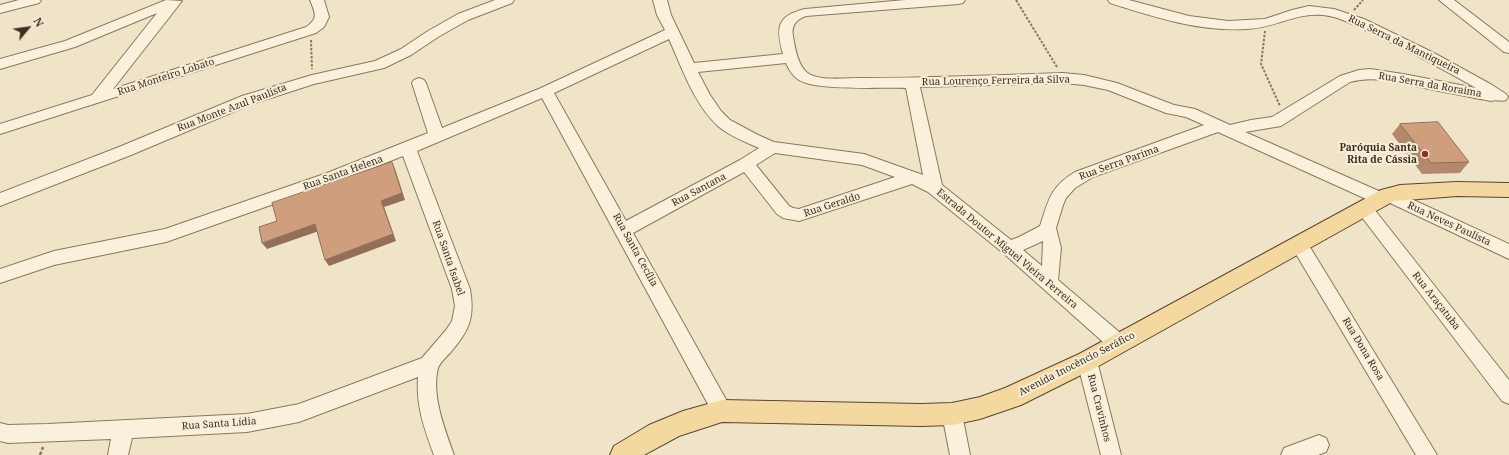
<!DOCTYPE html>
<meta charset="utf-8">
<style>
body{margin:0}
#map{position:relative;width:1509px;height:455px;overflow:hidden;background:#f0e4c8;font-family:"Noto Serif",serif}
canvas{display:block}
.north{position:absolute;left:8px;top:8px;width:40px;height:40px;-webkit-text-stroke:3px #f7eed8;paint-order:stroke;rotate:61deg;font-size:11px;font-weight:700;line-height:16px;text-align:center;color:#3d2e20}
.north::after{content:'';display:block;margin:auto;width:14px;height:18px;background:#3d2e20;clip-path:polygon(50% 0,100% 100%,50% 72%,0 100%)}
</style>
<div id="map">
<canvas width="1509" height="455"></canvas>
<div class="north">N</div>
</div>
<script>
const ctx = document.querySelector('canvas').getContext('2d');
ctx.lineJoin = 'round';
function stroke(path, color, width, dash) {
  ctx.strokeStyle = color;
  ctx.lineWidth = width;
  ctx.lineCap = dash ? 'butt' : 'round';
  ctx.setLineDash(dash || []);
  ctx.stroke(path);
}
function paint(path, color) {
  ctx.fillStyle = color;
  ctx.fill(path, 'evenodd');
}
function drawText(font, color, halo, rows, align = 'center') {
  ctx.font = font + ' "Noto Serif",serif';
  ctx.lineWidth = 4;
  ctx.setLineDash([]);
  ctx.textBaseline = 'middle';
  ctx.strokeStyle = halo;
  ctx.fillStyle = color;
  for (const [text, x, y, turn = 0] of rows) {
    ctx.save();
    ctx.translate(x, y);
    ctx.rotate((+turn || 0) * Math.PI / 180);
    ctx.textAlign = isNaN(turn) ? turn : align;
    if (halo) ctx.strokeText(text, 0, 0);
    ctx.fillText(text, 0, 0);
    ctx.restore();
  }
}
const pathFar1 = new Path2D(`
 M1016,0L1057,67
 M1354,10L1363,0
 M1265,31L1261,64L1280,106
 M311,40L312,69`);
const path = new Path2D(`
 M40,455L43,447`);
const minor = new Path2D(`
 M19,0H41L39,3L0,13V5Z
 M166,0L182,1L113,89L306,27C319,18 315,13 310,0H324L329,17L324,27L316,33L0,134V124L92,95L157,13L75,47L0,69V59L65,41Z
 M495,0H514L512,3L468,20L438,37L411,55L384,68L314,84L252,104L131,155L0,206V193L119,147L242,96L312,75L375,61L401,49L428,31L458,14Z
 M653,0H667L671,15L694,63L783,54C776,28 776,16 805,9L905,0H965L963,3L958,4L806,16C796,20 791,25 793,36C795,48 798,67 809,74C821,81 846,78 860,78C928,78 995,75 1063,73L1084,75L1117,83L1174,105L1195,109L1230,125L1251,120L1272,117L1340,76L1359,70L1370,69L1403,74L1476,88C1443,69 1409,51 1374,34C1358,27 1341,17 1323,15C1298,12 1274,28 1247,29C1200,32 1154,17 1110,3L1108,0H1129L1189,16L1228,21L1265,19L1292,10L1309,6L1334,9L1364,19L1434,53L1492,85L1506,94L1508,97L1506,100C1501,102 1496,99 1491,101C1469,97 1446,92 1424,88C1400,83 1374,75 1350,82L1281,126L1245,132L1381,192L1388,189L1394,191L1509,244V259L1388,202L1381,205L1375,203L1218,132L1093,177L1075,188L1066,198L1063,205L1056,228L1061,248L1058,280L1125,337L1127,343L1125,349L1118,351L1111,349L1002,252L928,192L912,184L799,221L783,218L777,214L744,172L633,233L729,405L732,411L729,417L722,420L715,417L542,98L417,151L470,289C475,318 469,331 450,353C446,357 440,363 438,368C431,395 445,430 454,455H434C424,428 416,406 418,377L299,422L247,432L132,438L128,455H108L111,439L8,443L0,441V423L8,425L48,424L247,414L299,404L422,358L446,330L452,321L455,306L452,289L403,156L339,181L166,242L54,265L0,283V269L54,251L165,229L327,173L428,133L412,83L414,80L419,78L424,80L426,83L442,128L541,88L665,30L657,15ZM669,39C682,68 694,104 718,126C729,136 746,142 759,148L740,160L626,221L554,93ZM786,63C789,70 793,76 799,80C816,91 882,87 906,88L923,175L864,154L774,142L758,135L730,120L721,111L710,95L698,72ZM1063,83L1084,85L1108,90L1166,113L1186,117L1204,125L1075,172C1049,188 1049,200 1040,226L1019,237L1011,240L942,185L920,87ZM775,153L862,165L895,177L799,209L793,208L789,206L756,165ZM1043,241L1042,266L1023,250Z
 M1439,0H1454L1509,42V53L1504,52Z
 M1364,202L1370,204L1509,380V404L1502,401L1358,212L1356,208L1358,204Z
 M1299,237L1305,239L1437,455H1416L1293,249L1290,244L1293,239Z
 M1087,353L1094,355L1097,361L1121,455H1101L1077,361L1080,355Z
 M952,405L959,408L962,414L970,455H950L942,414L945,408Z
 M1319,435L1326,438L1329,445L1326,452L1318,455H1281L1284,448Z`);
const major = new Path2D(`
 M1457,182L1509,183V197L1457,196L1394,201L1095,368L1021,405L980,419L952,425L921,426L722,422L679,436L644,455H610L614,446L649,425L683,411L722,400L921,404L952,403L980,397L1005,388L1079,354L1381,190L1400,185Z`);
const wall = new Path2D(`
 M1400,124L1469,162L1460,173L1422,174L1392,134Z`);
const shadedWall = new Path2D(`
 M392,162L395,169L405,200L384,207L396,241L329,266L325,260Z
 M315,224L319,231L267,249L262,243Z`);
const building = new Path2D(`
 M1438,122L1469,162L1431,163L1400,124Z
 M392,162L402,193L381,201L393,234L325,260L315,224L262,243L259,227L277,221L272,203Z`);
const markers = [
 [1425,154,4,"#9e2a2b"]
];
const streetNames = [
 ["Rua Serra da Mantiqueira",1404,45,26],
 ["Rua Monteiro Lobato",166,77,-18],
 ["Rua Lourenço Ferreira da Silva",996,81,-1],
 ["Rua Serra da Roraima",1430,85,10],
 ["Rua Monte Azul Paulista",232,108,-21],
 ["Rua Serra Parima",1119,163,-20],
 ["Rua Santa Helena",343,173,-20],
 ["Rua Santana",699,190,-28],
 ["Rua Geraldo",832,205,-18],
 ["Rua Neves Paulista",1449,224,25],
 ["Estrada Doutor Miguel Vieira Ferreira",1007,249,40],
 ["Rua Santa Cecília",635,250,61],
 ["Rua Santa Isabel",448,258,71],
 ["Rua Araçatuba",1436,301,52],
 ["Rua Dona Rosa",1363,349,59],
 ["Avenida Inocêncio Seráfico",1077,364,-27],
 ["Rua Cravinhos",1099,408,76],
 ["Rua Santa Lídia",219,424,-4]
];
const poiNames = [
 ["Paróquia Santa",1417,148],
 ["Rita de Cássia",1417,160]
];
stroke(minor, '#8d765c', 2);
stroke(major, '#5b4430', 2);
stroke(pathFar1, '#8d765c', 2, [2.5, 1.5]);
stroke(path, '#8d765c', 2.5, [3.5, 2]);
paint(minor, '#faf1dc');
paint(major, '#f3d9a0');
paint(wall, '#b2896c');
paint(shadedWall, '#916f58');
paint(building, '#cf9f7d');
stroke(building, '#916f58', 1);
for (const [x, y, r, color] of markers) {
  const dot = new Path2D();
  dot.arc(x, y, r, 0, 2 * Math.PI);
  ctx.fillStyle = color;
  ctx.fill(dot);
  stroke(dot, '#f7eed8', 1.5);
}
drawText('10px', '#3d2e20', '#f7eed8', streetNames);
drawText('bold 10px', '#3d2e20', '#f7eed8', poiNames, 'right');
</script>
